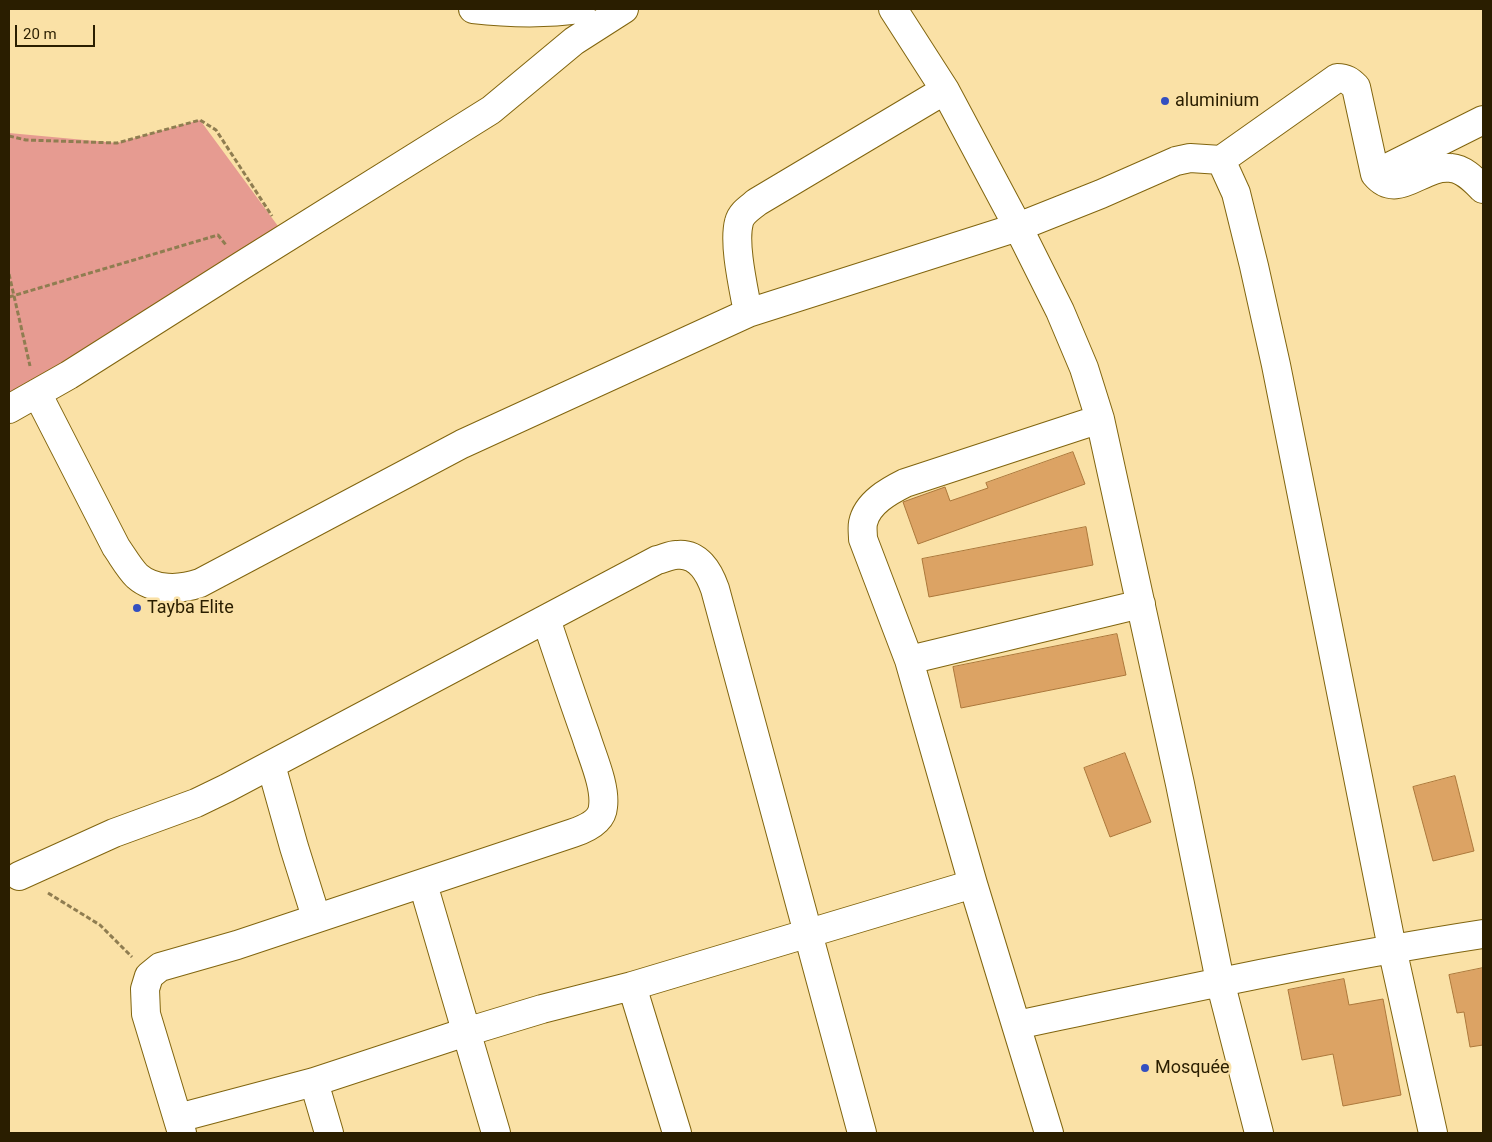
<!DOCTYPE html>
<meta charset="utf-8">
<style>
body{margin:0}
#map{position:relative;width:1492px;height:1142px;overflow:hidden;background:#fae1a6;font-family:Roboto,sans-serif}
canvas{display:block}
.frame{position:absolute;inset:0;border:10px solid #2a1e00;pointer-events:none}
.scale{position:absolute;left:15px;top:25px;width:80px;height:22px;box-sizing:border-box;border:2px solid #2a1e00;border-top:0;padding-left:6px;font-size:15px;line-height:18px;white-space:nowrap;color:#2a1e00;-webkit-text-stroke:4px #fae1a6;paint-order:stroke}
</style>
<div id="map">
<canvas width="1492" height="1142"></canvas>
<div class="frame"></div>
<div class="scale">20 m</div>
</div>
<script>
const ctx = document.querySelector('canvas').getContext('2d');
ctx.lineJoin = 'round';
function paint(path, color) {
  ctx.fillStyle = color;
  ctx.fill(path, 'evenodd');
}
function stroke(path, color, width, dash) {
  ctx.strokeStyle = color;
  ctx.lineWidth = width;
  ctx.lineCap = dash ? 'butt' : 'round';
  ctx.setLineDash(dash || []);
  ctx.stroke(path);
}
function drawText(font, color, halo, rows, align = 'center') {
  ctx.font = font + ' Roboto,sans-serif';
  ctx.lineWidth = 5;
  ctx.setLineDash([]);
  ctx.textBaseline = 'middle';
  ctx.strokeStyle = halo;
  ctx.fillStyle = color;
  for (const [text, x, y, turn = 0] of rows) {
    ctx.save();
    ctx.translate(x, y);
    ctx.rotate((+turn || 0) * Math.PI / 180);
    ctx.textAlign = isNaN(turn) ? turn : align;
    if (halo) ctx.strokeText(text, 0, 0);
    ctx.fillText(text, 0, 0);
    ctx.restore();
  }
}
const green = new Path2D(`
 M200,120L286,237L9,406V133L117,143Z`);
const building = new Path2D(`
 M1073,452L1085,484L918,544L903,502L945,487L950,501L988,488L986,483Z
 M1086,527L1093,565L929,597L922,559Z
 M1117,634L1126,675L961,708L953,667Z
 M1125,753L1151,822L1110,837L1084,768Z
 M1455,776L1474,851L1433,861L1413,787Z
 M1483,968V1045L1470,1047L1464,1012L1457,1013L1449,975Z
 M1344,979L1349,1005L1383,999L1401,1095L1343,1106L1333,1054L1302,1060L1288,990Z`);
const path = new Path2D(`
 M9,136L26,140L117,143L200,120L216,130L272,216
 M9,274L30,366
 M9,297L218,235L226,245
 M48,893L100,925L132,957`);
const minor = new Path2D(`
 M473,9C508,13 545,14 581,9
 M893,9L945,90L1018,227L1060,311L1084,368L1100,419L1180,784L1220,981L1259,1133
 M1221,160L1236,193L1254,266L1276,365L1392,948L1433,1133
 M1375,174L1483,120
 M748,313C744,290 733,244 739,222C741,213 750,208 757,202L945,90
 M37,393L116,547C123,557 129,568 137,576C154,591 180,590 200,583L462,444L748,313L1018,227L1101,194L1176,161L1190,158L1221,160L1337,78C1346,78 1350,81 1356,87L1375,174C1398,202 1422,164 1451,168C1464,169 1474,180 1483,189
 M9,409L69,375L241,266L491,110L574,41L624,9
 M909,660L1141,604
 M271,765L294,847L316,917
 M19,876L114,833L196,803L227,788L657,560C663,559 670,555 676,555C698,552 709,572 715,589L862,1133
 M423,884L496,1133
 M632,986L677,1133
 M1017,1025C1172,992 1327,958 1483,934
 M314,1082L329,1133
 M178,1118L314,1082L466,1032L542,1009L632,986L973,884
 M182,1133L146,1014L145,989L149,976L160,967L237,945L573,833C585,829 602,822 603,807C606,786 592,756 586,736C572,697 559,658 546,619
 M1049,1133L973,884L909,660L863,539C863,534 862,528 863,523C867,503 889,491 905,483L1100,419`);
const markers = [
 [1165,101,5,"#334fc0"],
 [137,608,5,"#334fc0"],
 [1145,1068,5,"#334fc0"]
];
const poiNames = [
 ["aluminium",1175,101],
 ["Tayba Elite",147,608],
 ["Mosquée",1155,1068]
];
paint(green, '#e69b91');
paint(building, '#dca364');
stroke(building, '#ac783b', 1);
stroke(minor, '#81650f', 30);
stroke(path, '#8f7d51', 3, [5, 2.5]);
stroke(minor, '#fff', 28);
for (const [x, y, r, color] of markers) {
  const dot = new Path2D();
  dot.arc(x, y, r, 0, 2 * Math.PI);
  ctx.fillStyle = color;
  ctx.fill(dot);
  stroke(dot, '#fae1a6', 2);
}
drawText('18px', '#2a1e00', '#fae1a6', poiNames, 'left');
</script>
